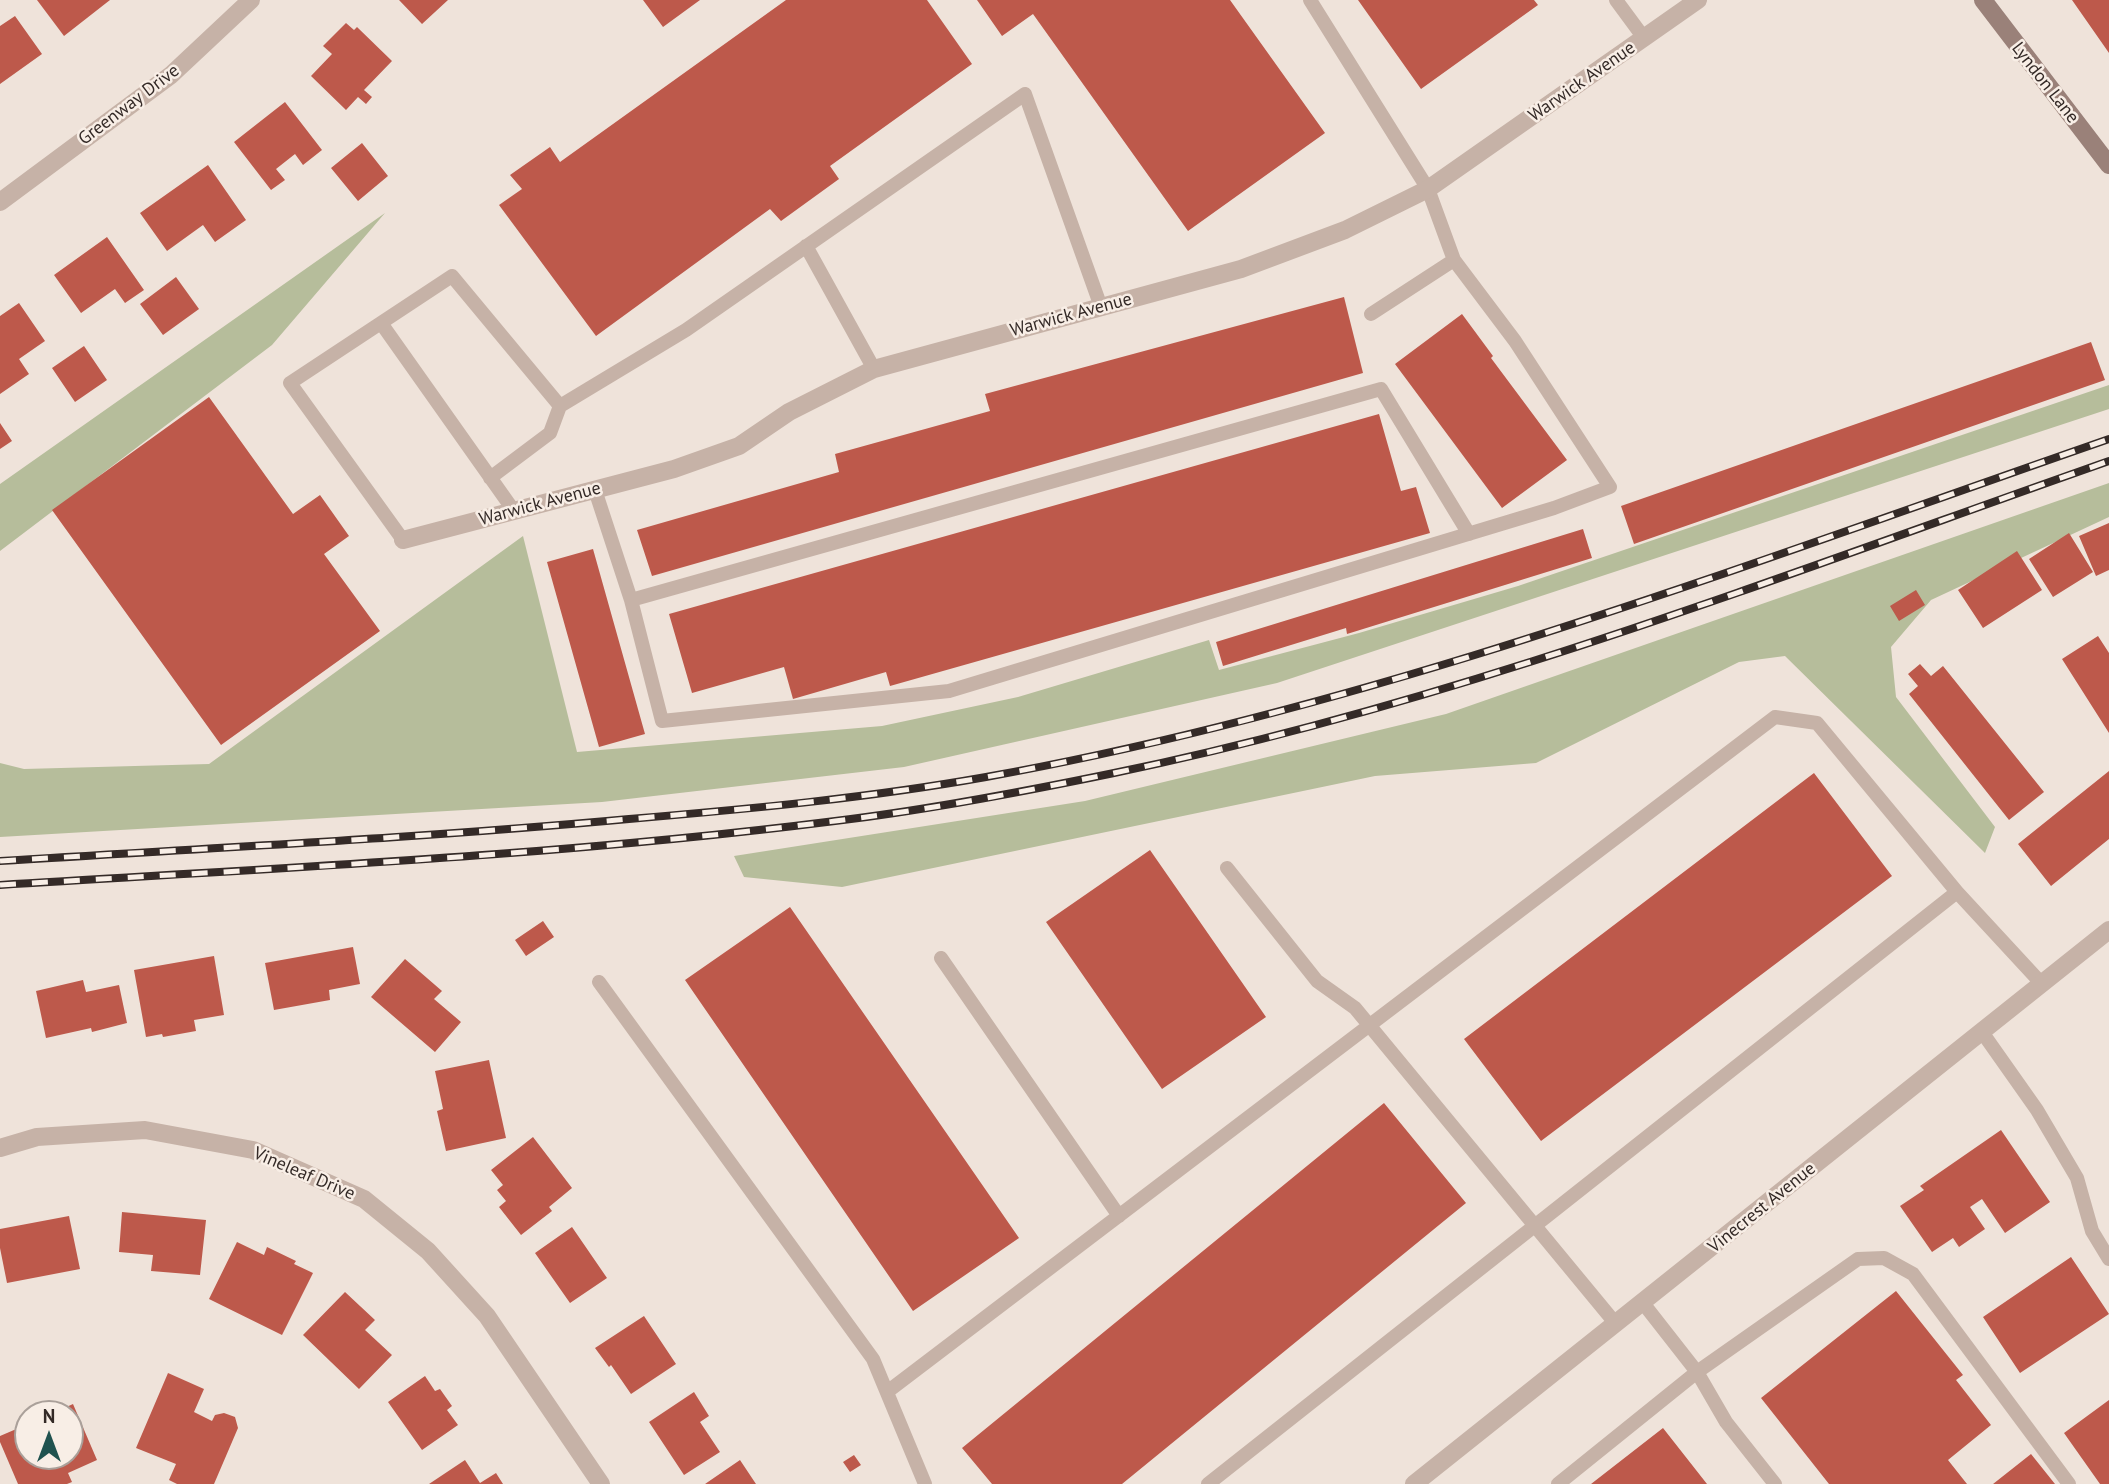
<!DOCTYPE html>
<style>
body{margin:0}
#map{position:relative;width:2109px;height:1484px;overflow:hidden;background:#efe3da;font-family:"PT Sans",sans-serif}
canvas{display:block}
.north{position:absolute;left:14px;top:1400px;width:70px;height:70px;box-sizing:border-box;background:#f8eee6;border:2px solid #aaa09a;border-radius:50%;rotate:0deg;font-size:19px;font-weight:700;line-height:28px;text-align:center;color:#342a27}
.north::after{content:'';display:block;margin:auto;width:24px;height:32px;background:#20524f;clip-path:polygon(50% 0,100% 100%,50% 72%,0 100%)}
</style>
<div id="map">
<canvas width="2109" height="1484"></canvas>
<div class="north">N</div>
</div>
<script>
const ctx = document.querySelector('canvas').getContext('2d');
ctx.lineJoin = 'round';
function paint(path, color) {
  ctx.fillStyle = color;
  ctx.fill(path, 'evenodd');
}
function stroke(path, color, width, dash) {
  ctx.strokeStyle = color;
  ctx.lineWidth = width;
  ctx.lineCap = dash ? 'butt' : 'round';
  ctx.setLineDash(dash || []);
  ctx.stroke(path);
}
function drawText(font, color, halo, rows, align = 'center') {
  ctx.font = font + ' "PT Sans",sans-serif';
  ctx.lineWidth = 5;
  ctx.setLineDash([]);
  ctx.textBaseline = 'middle';
  ctx.strokeStyle = halo;
  ctx.fillStyle = color;
  for (const [text, x, y, turn = 0] of rows) {
    ctx.save();
    ctx.translate(x, y);
    ctx.rotate((+turn || 0) * Math.PI / 180);
    ctx.textAlign = isNaN(turn) ? turn : align;
    if (halo) ctx.strokeText(text, 0, 0);
    ctx.fillText(text, 0, 0);
    ctx.restore();
  }
}
const green = new Path2D(`
 M385,213L272,345L0,551V484Z
 M2109,385V409L1277,683L904,767L602,802L0,837V763L24,769L209,764L523,536L577,752L882,726L1018,697L1209,640L1219,670L1359,633L1518,586Z
 M2109,483V517L1931,600L1891,647L1896,697L1995,827L1985,853L1785,656L1739,662L1536,763L1375,776L842,887L744,877L734,856L1085,801L1446,714Z`);
const building = new Path2D(`
 M37,0H110L64,36Z
 M399,0H448L422,24Z
 M643,0H700L663,27Z
 M786,0H927L972,64L830,166L839,179L781,221L770,209L596,336L499,205L522,189L510,175L550,147L560,162Z
 M977,0H1230L1325,133L1188,231L1033,14L1002,36Z
 M1358,0H1534L1538,5L1421,89Z
 M2072,0H2109V53Z
 M15,16L42,54L0,84V26Z
 M346,23L354,30L357,27L392,61L364,90L372,97L366,104L358,97L346,110L311,76L332,54L323,46Z
 M285,102L322,150L303,165L295,154L276,169L285,180L271,190L234,142Z
 M362,143L388,176L358,201L331,168Z
 M208,165L246,220L215,242L203,225L167,251L140,213Z
 M107,237L144,290L125,303L115,289L81,313L54,275Z
 M176,277L199,309L163,335L140,304Z
 M1344,297L1363,373L652,576L637,530L839,472L835,454L990,411L985,394Z
 M19,303L45,341L19,359L29,374L0,394V316Z
 M1462,314L1493,356L1491,358L1567,460L1502,508L1395,364Z
 M2091,342L2105,380L1634,544L1621,506Z
 M84,346L107,380L75,402L52,368Z
 M209,397L293,514L320,495L349,536L324,554L380,631L221,745L52,510Z
 M1379,414L1401,491L1416,487L1430,533L890,686L886,672L793,699L784,667L692,693L669,614Z
 M0,423L12,441L0,449Z
 M2109,523V570L2096,576L2079,536Z
 M1583,529L1592,558L1347,634L1346,628L1223,666L1216,642Z
 M2069,533L2093,572L2053,597L2029,559Z
 M593,549L645,734L599,747L547,562Z
 M2017,551L2042,590L1983,628L1958,590Z
 M1916,590L1925,605L1899,621L1890,606Z
 M2098,636L2109,653V733L2062,659Z
 M1920,664L1931,676L1943,666L2044,792L2009,820L1909,694L1918,686L1908,674Z
 M2109,771V839L2051,886L2018,844Z
 M1814,773L1892,876L1541,1141L1464,1039Z
 M1150,850L1266,1017L1162,1089L1046,922Z
 M790,907L1019,1238L913,1311L685,980Z
 M543,921L554,937L526,956L515,940Z
 M353,947L360,984L329,990L330,1000L274,1010L265,963Z
 M214,956L224,1015L194,1020L196,1031L163,1037L162,1034L146,1037L134,970Z
 M405,959L442,991L434,999L461,1022L435,1052L371,997Z
 M83,980L86,992L119,985L127,1023L92,1032L91,1028L46,1038L36,991Z
 M489,1060L506,1138L446,1151L437,1111L443,1109L435,1071Z
 M1384,1103L1466,1203L1122,1484H992L962,1448Z
 M2001,1130L2050,1202L2005,1233L1982,1199L1970,1207L1985,1229L1959,1247L1953,1238L1932,1252L1900,1206L1924,1190L1920,1186Z
 M533,1137L572,1188L549,1207L552,1211L521,1235L499,1207L506,1201L497,1190L503,1185L491,1170Z
 M122,1212L206,1220L200,1275L151,1271L153,1255L119,1252Z
 M69,1216L80,1269L7,1283L0,1248V1229Z
 M572,1227L607,1278L570,1303L535,1253Z
 M237,1242L264,1255L267,1247L296,1261L294,1264L313,1273L282,1335L209,1299Z
 M2071,1257L2109,1314L2020,1373L1983,1317Z
 M1896,1291L1963,1375L1956,1380L1991,1425L1948,1460L1967,1484H1829L1761,1398Z
 M345,1292L375,1320L365,1330L392,1355L359,1389L303,1335Z
 M644,1316L676,1364L631,1394L611,1365L609,1367L595,1348Z
 M168,1373L204,1389L194,1412L212,1421L215,1415L224,1413L235,1417L238,1428L214,1484H177L169,1480L176,1464L136,1448Z
 M425,1376L435,1391L440,1389L452,1406L447,1410L458,1425L422,1450L388,1402Z
 M694,1392L709,1416L700,1422L720,1452L684,1475L649,1422Z
 M2109,1400V1484H2100L2064,1433Z
 M73,1404L97,1460L68,1473L72,1482L67,1484H18L0,1442V1436L28,1424V1456H70V1414H51Z
 M1663,1428L1707,1484H1591Z
 M2031,1454L2055,1484H1993Z
 M854,1455L861,1465L850,1472L843,1462Z
 M465,1460L480,1483L496,1473L503,1484H429Z
 M740,1460L756,1484H705Z`);
const lane = new Path2D(`
 M1616,0L1644,38
 M806,246L874,369
 M1371,314L1454,260
 M381,323L514,511
 M490,478L550,433L560,406
 M595,490L631,600L662,721L949,691L1554,508L1610,487L1515,341L1454,260L1428,189L1310,0
 M403,540L290,383L452,276L560,406L686,330L1025,94L1101,307
 M631,600L1381,389L1469,534
 M1227,868L1317,981L1355,1008L1616,1324
 M1957,892L2042,984
 M941,958L1119,1216
 M599,982L873,1359L925,1484
 M1982,1032L2037,1110L2077,1178L2092,1231L2109,1259
 M1643,1303L1697,1372L1858,1259L1884,1258L1913,1274L2069,1484
 M887,1392L1775,717L1817,723L1957,892L1208,1484
 M1558,1484L1697,1372L1726,1422L1775,1484`);
const street = new Path2D(`
 M0,202L171,75L251,0
 M403,540L674,469L739,446L789,412L874,369L1241,269L1345,230L1428,189L1698,0
 M0,1148L37,1137L145,1130L253,1150L364,1199L428,1251L487,1316L601,1484
 M1414,1484L2109,930`);
const secondary = new Path2D(`
 M1983,0L2109,165`);
const rail = new Path2D(`
 M0,861C210,848 420,838 629,819C749,809 868,798 986,777C1372,708 1740,567 2109,439
 M0,885C278,868 558,856 835,821C928,810 1022,792 1114,773C1455,703 1781,576 2109,461`);
const streetNames = [
 ["Warwick Avenue",1582,82,-35],
 ["Lyndon Lane",2045,83,52],
 ["Greenway Drive",129,105,-37],
 ["Warwick Avenue",1071,315,-15],
 ["Warwick Avenue",540,504,-15],
 ["Vineleaf Drive",304,1174,23],
 ["Vinecrest Avenue",1762,1208,-39]
];
paint(green, '#b6bd9b');
paint(building, '#bd594b');
stroke(lane, '#c6b2a7', 14);
stroke(street, '#c6b2a7', 18);
stroke(secondary, '#9a8179', 18);
stroke(rail, '#342a27', 8);
stroke(rail, '#f8eee6', 5, [16]);
drawText('18px', '#342a27', '#f8eee6', streetNames);
</script>
